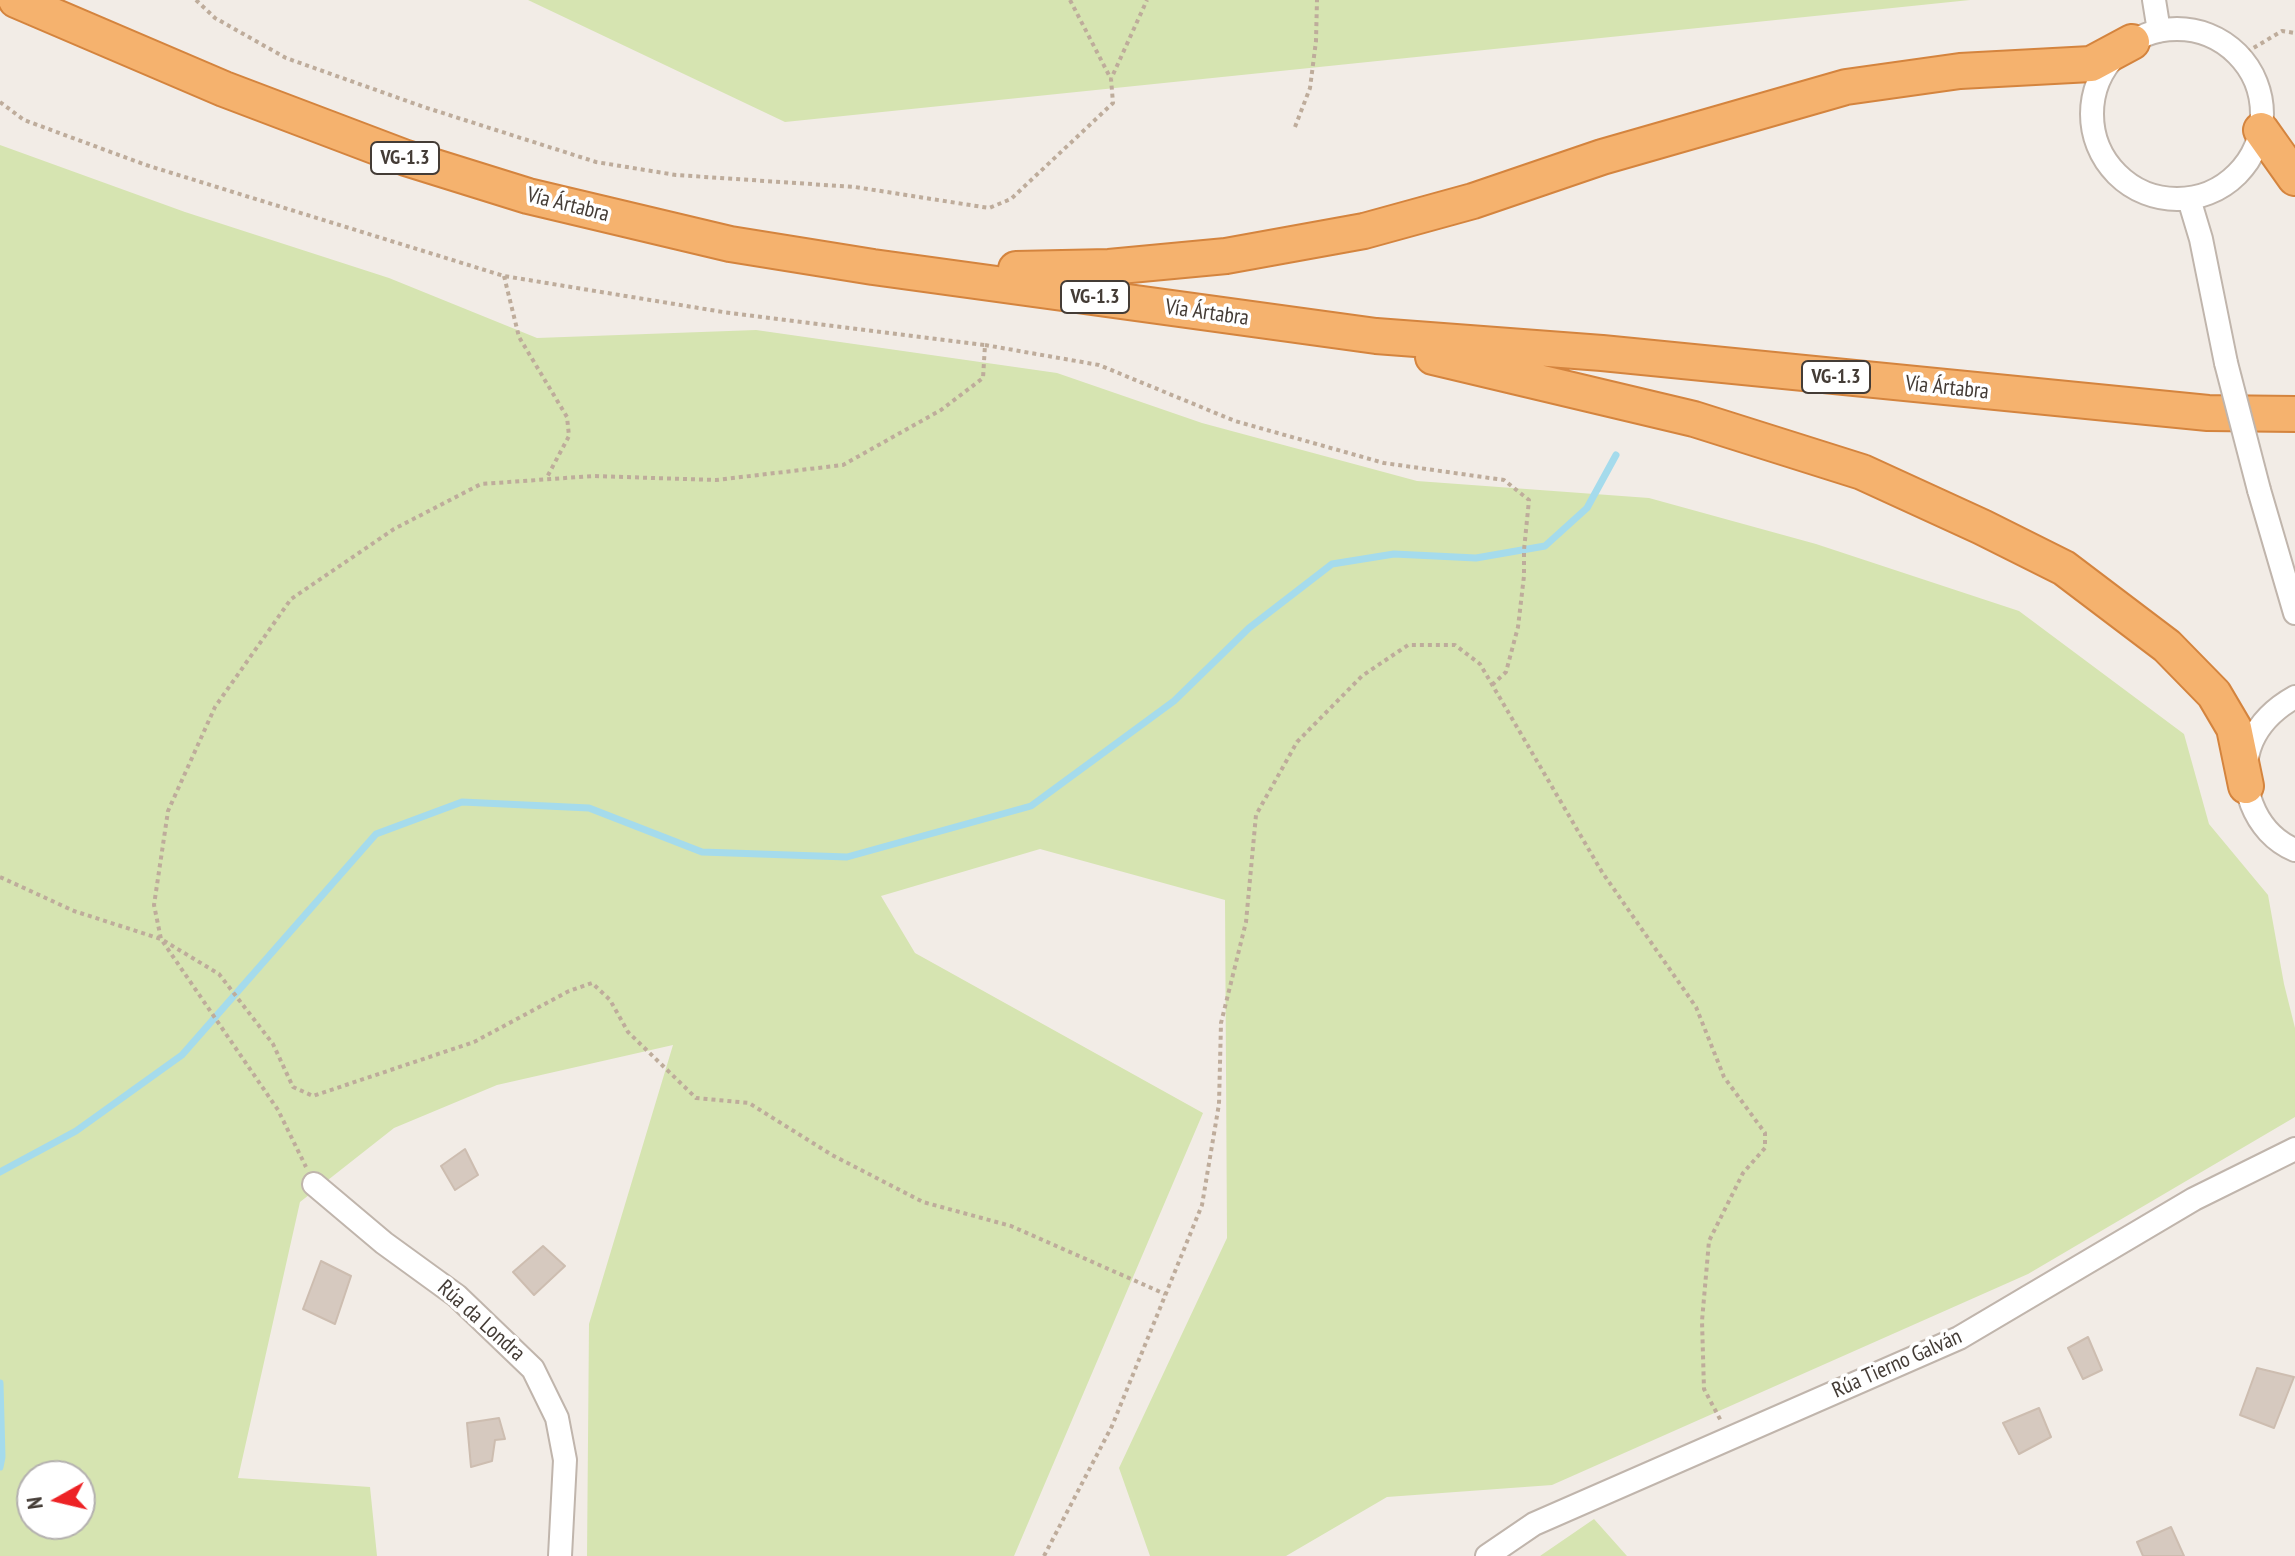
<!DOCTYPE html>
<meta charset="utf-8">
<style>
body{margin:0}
#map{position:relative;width:2295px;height:1556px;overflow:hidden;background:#f2ece6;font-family:"PT Sans Narrow",sans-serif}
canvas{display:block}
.north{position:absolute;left:16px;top:1460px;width:80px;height:80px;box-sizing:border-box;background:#fff;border:2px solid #b4b1af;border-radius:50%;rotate:262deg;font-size:22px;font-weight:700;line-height:32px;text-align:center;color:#443c36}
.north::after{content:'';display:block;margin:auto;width:28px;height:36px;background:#ed2225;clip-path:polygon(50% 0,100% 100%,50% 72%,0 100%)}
</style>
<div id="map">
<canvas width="2295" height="1556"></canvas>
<div class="north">N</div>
</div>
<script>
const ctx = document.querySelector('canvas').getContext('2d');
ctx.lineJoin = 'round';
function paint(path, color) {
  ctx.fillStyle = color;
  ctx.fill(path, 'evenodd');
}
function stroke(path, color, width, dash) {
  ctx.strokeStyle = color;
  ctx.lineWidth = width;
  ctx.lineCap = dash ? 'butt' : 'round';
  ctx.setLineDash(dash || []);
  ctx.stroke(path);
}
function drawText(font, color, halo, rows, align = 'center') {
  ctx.font = font + ' "PT Sans Narrow",sans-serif';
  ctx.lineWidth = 7;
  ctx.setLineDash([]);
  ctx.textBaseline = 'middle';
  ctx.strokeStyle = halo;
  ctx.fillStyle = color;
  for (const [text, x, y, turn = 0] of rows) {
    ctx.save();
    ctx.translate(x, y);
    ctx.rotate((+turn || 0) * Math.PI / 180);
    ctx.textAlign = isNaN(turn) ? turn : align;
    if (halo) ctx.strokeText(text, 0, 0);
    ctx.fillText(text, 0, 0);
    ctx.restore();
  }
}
const green = new Path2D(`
 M528,0H1970L785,122Z
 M0,145L185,212L389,278L537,338L756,330L1057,373L1202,423L1417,481L1649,498L1816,544L2019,611L2184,734L2209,824L2268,895L2284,984L2295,1028V1117L2028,1274L1552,1485L1387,1497L1286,1556H1150L1119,1468L1227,1238L1225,900L1040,849L881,896L915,953L1203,1113L1014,1556H587L589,1324L673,1045L497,1085L394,1128L300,1202L238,1478L370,1487L377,1556H0ZM32,1476H80V1524H32Z
 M1594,1519L1627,1556H1540Z`);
const stream = new Path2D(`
 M0,1172L76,1131L182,1055L376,834L462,802L589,808L702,852L847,857L1031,806L1174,701L1249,628L1332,564L1394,554L1476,558L1545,546L1587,508L1616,455
 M0,1383L2,1457L0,1467`);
const building = new Path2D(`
 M465,1149L478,1175L455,1190L441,1166Z
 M543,1246L565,1266L534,1295L513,1272Z
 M321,1261L351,1276L335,1324L303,1309Z
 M2088,1337L2102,1370L2083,1379L2068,1348Z
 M2257,1368L2294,1377L2274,1428L2240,1415Z
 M2039,1408L2051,1437L2019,1454L2003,1423Z
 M499,1418L505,1439L495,1440L492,1461L471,1467L467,1423Z
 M2171,1527L2184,1556H2143L2137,1542Z`);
const path = new Path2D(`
 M196,0L215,18L286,58L424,107L596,162L676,175L855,187L989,208L1011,199L1113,103L1111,79L1147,0
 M1070,0L1111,79
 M2240,56L2282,31L2295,33
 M0,102L24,120L146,165L504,276L723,312L985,345L983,378L941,410L843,465L716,480L593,476L481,484L394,529L291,599L215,707L168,811L154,905L161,939L219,974L273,1044L293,1087L313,1096L474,1042L569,991L592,983L610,1000L628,1032L696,1098L749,1103L832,1155L923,1202L1011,1226L1165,1294
 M1295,127L1310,88L1316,41L1317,0
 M504,276L519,337L567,417L569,436L546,479
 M985,345L1099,365L1235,421L1384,463L1504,480L1529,500L1524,550V576L1518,627L1506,672L1492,685
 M0,877L74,911L161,939L278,1110L306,1167
 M1044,1556L1112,1426L1202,1205L1219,1104L1221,1023L1246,922L1256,815L1297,742L1362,676L1408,645H1455L1480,664L1602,872L1696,1007L1724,1077L1765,1133V1148L1743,1173L1709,1241L1702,1321L1704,1389L1721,1421`);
const minor = new Path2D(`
 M2154,0L2159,31
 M2092 114a85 85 0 1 1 170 0a85 85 0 1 1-170 0Z
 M2189,199L2201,239L2226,363
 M2259,490L2295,613
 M2295,697C2277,707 2261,721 2252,741C2235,781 2254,833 2295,850
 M314,1184L384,1243L457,1296L533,1369L557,1418L565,1460L560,1556
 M1487,1556L1534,1524L1959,1338L2194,1199L2295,1149`);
const highway = new Path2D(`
 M16,0L224,89L406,158L528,196L730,244L873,267L1376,336L1602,353L2208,413L2295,414
 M2261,130L2295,178
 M1016,269L1109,267L1226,256L1364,231L1473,201L1602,157L1846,87L1960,71L2091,64L2132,42
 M1433,357L1694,419L1862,472L1982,527L2064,568L2167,646L2214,694L2234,728L2246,786`);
const minorBridge = new Path2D(`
 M2226,363L2259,490`);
const shields = [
 [405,158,68],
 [1095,297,68],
 [1836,377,68]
];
const shieldNames = [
 ["VG-1.3",405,158],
 ["VG-1.3",1095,297],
 ["VG-1.3",1836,377]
];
const streetNames = [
 ["Vía Ártabra",568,205,14],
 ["Vía Ártabra",1207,313,8],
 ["Vía Ártabra",1947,388,6],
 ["Rúa da Londra",481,1321,42],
 ["Rúa Tierno Galván",1897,1364,-24]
];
paint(green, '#d6e4b1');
stroke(stream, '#a5dbec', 7);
paint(building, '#d6c9bf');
stroke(building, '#cdbdb0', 2);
stroke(minor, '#c0b5ac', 26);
stroke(highway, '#d4843e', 38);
stroke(path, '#beac9b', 4, [4, 4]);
stroke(minor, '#fff', 22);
stroke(highway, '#f5b26e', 34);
stroke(minorBridge, '#c0b5ac', 26, []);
stroke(minorBridge, '#fff', 22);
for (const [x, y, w] of shields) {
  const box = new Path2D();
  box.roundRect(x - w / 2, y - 16, w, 32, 6);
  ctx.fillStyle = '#fff';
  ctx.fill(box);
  stroke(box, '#443c36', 2);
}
drawText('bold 20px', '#443c36', null, shieldNames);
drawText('22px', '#443c36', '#fff', streetNames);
</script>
